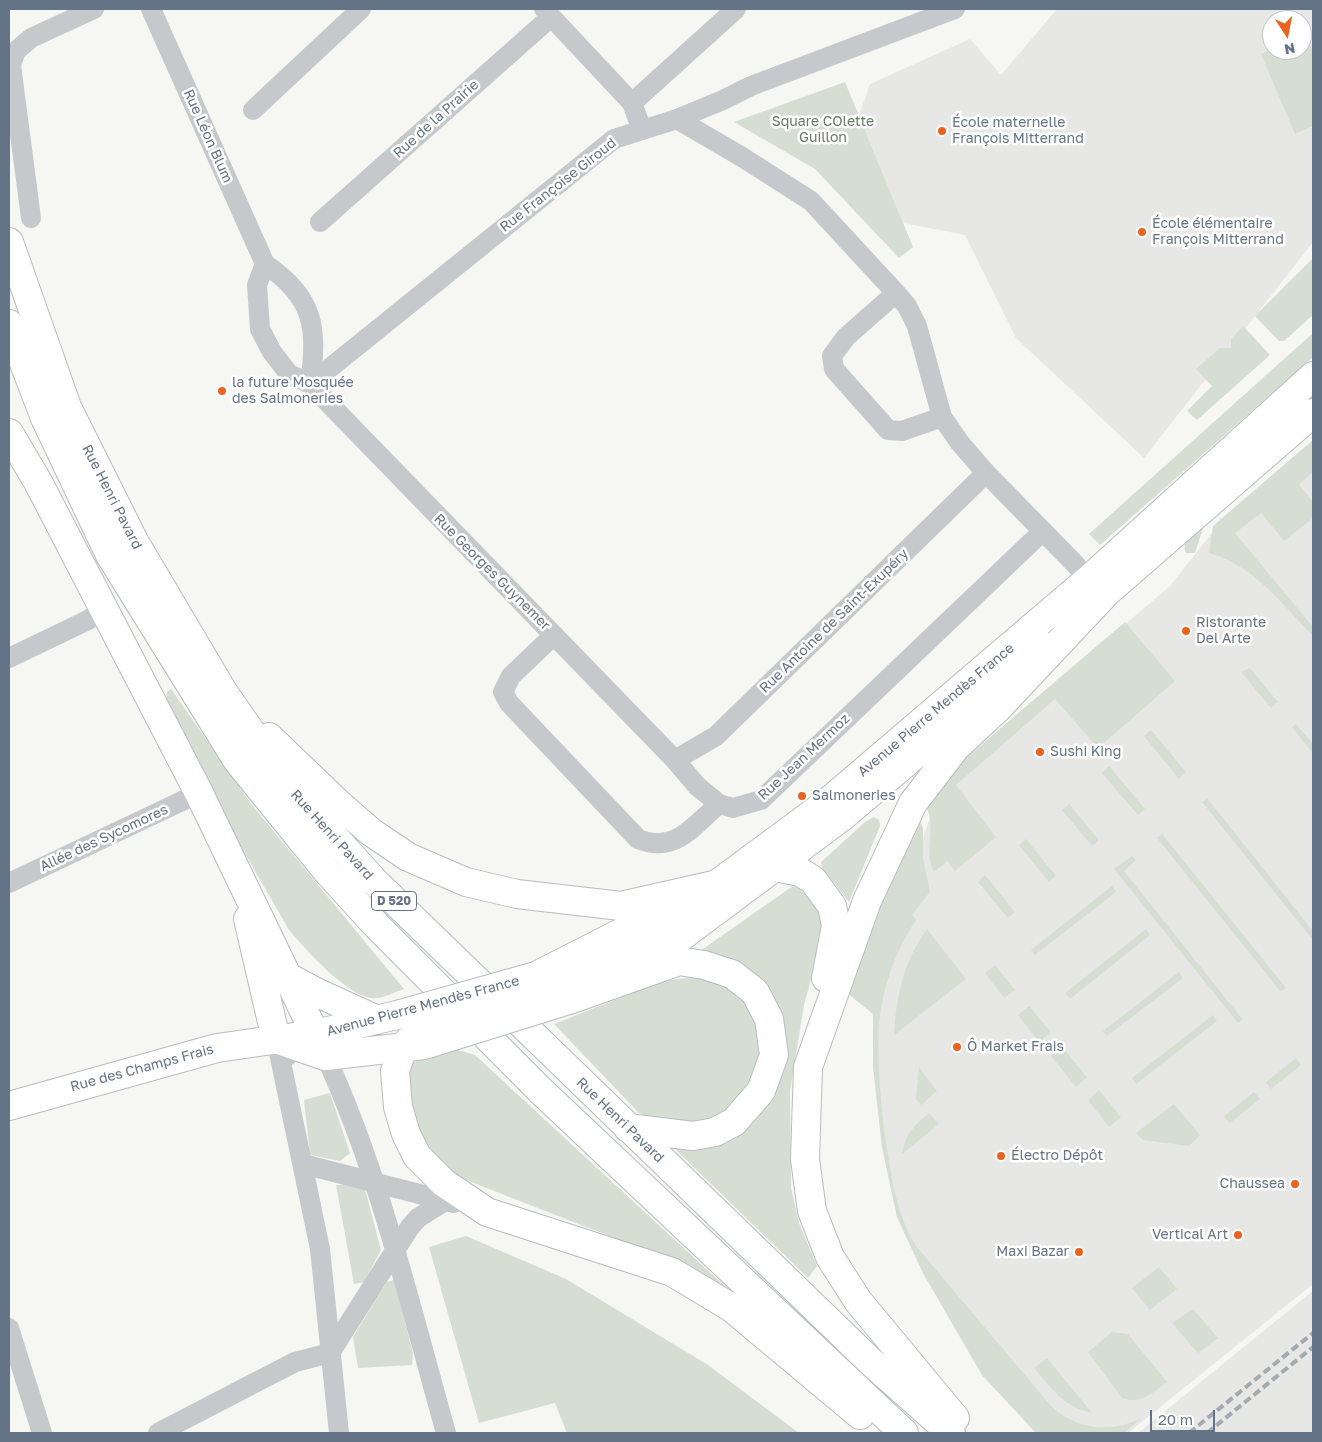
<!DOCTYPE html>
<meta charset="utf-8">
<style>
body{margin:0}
#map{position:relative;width:1322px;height:1442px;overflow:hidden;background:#f6f6f2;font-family:"Golos Text",sans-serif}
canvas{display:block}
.frame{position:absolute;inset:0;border:10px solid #647385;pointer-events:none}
.north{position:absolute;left:1262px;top:10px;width:50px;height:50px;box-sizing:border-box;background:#fff;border:1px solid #c1c7ce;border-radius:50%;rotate:169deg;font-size:14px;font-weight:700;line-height:20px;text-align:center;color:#647385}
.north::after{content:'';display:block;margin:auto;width:18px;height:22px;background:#eb631e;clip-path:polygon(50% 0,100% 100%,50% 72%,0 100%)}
.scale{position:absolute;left:1150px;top:1410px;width:65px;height:22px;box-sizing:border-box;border:2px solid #647385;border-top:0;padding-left:6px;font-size:15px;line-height:18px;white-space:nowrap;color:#647385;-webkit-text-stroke:4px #fff;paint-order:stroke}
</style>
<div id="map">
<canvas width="1322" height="1442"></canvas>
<div class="frame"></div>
<div class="north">N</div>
<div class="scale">20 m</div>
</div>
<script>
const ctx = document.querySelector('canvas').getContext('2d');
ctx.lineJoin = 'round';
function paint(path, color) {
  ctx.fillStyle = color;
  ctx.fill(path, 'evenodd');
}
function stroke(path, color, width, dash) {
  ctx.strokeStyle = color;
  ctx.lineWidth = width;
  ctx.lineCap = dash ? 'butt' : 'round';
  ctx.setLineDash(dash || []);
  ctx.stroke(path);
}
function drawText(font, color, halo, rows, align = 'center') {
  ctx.font = font + ' "Golos Text",sans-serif';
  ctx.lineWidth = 5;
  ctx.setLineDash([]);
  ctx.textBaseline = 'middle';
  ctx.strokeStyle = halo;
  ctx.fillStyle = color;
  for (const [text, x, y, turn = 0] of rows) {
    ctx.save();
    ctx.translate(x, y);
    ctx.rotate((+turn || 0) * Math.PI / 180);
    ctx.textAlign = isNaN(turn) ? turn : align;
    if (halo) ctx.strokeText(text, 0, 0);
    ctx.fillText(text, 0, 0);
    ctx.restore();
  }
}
const built = new Path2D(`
 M1057,9H1313V242L1144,458L1016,338L965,235L903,223L859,116L870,84L970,39L1001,75ZM1272,20H1302V50H1272Z
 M1313,440V1284L1128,1433H1036L982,1375L923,1273L897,1217L882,1147L873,1066V1013L916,858L935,803L966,760L1170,586L1223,519Z
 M1313,1291V1433H1138L1277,1320Z`);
const green = new Path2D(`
 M1306,35L1313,52V126L1295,134L1261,54L1272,49L1302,50V37Z
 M845,82L913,247L899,258L815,169L734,122Z
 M1313,258V315L1284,341H1279L1255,316Z
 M1243,326L1270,355L1197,420L1187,411L1212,386L1196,369L1220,348H1231V339Z
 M1313,333V357L1100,545L1089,534Z
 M1313,440V472L1299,484L1313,502V518L1284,541L1261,513L1235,533L1313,627V636C1282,604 1253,565 1209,553L1213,526Z
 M1205,522L1195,553H1186C1180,540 1197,530 1205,522Z
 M1125,622L1175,681L1098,748L1055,699L956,785L996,837L955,871L948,861L934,872C923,852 937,829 926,806L947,774Z
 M1250,668L1278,702L1271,708L1241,672Z
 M171,689L252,805L404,989C395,992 380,1000 371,998C344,993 306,950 289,930L179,739L166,709L167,692Z
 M1296,724L1313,744V754L1292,727Z
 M1151,730L1186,772L1179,779L1144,736Z
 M1109,766L1145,809L1138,815L1102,773Z
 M1207,798L1313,931V940L1202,802Z
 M1069,804L1099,840L1092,846L1062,810Z
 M918,814L923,829V858L930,892L912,915L916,920C898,947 887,976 881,1008C873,1055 885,1149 896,1197C900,1214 907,1231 916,1246L1052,1407C1078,1430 1110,1433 1142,1418L1124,1433H1036L982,1375L923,1273L897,1217L882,1147L873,1066V1014L847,993L878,897Z
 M874,817L879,820L880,826L849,902L822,868L821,862L865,822Z
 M1162,834L1286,988L1281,992L1157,838Z
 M1026,839L1056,876L1049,882L1019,845Z
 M1132,856L1136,860L1124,871L1243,1020L1238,1023L1114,869Z
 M985,875L1015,912L1008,918L978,882Z
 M800,881L824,914L825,928L804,1005L790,1091L791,1188L799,1223L817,1266L808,1278L674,1148L707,1144L775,1091L750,973L724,957L700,951Z
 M1112,886L1116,892L1035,955L1031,950Z
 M927,929L966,979L894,1035C896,997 904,960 927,929Z
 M1146,929L1150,935L1070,999L1065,993Z
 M995,965L1015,990L1004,998L985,973Z
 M1179,972L1183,978L1107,1036L1103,1031Z
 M711,975L738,993L758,1018L764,1050L742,1102L708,1122L662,1123L639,1113L554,1024L663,981Z
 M1029,1006L1051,1032L1039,1042L1018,1015Z
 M1213,1015L1217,1021L1136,1084L1132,1078Z
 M1062,1047L1087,1077L1076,1087L1051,1056Z
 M458,1050L475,1055L729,1290L727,1293L645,1250L456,1176C430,1154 407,1124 405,1089C405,1081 410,1071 413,1063L428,1055Z
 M1296,1058L1301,1065L1271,1089L1266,1082Z
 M919,1067L937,1091L921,1105L916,1099Z
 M1099,1090L1121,1117L1109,1127L1088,1100Z
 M1254,1092L1260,1099L1230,1123L1224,1116Z
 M330,1093L350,1153L340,1161L310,1155L304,1100Z
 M1174,1104L1200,1135L1189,1146L1143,1140L1136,1133Z
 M929,1113L939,1124L902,1154C905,1135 914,1125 929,1113Z
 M336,1185H364L381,1250L364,1282L354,1284Z
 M466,1236L566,1279L708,1365L799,1433H567L555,1403L479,1423L429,1247Z
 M1159,1267L1177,1289L1150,1310L1132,1288Z
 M394,1280L413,1353L412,1365L358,1368L353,1337L387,1282Z
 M1193,1309L1218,1338L1198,1353L1172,1323Z
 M1112,1332L1128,1334L1167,1382C1152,1393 1141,1405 1122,1398L1088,1352Z
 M1047,1358L1092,1413C1064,1407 1052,1389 1034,1368Z`);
const street = new Path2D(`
 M151,9L265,264C314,297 318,327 310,384
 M544,9L632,103L642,130
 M632,103L736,9
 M253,110L361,9
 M677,119L742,157L811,201L896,293L907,306L917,326L942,417L960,443L986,473L1075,564L1088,580
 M31,218L11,65L16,51L31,38L94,9
 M320,222L551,17
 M265,264L257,285L260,329L272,352L289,374L310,384L675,760L697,786L719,804
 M896,293L846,337L832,356L834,369L888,430L902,431L942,417
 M310,384L614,139L677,119L723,100L751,86L955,9
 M554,635L511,676L503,692L509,703L638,839C675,854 692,827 719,804L733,808L761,800L1043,531
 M9,658L88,620L105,609
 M675,760L716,736L986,473
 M9,883L199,793
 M278,1048L320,1249L339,1433
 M281,1061L315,1034C377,1160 408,1299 446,1433
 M303,1164L454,1203
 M9,1328L42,1433
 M330,1353L410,1227L418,1218L445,1201
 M158,1433L295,1362L330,1353`);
const secondary = new Path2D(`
 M9,433L38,482L199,793L315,1034
 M248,919L276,1039
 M628,970L658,954L843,816L1043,646
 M536,976L679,903
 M288,977L318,993L377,1020
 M282,1041L325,1056L424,1045
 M9,1106L217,1048L315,1034L397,1015`);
const primary = new Path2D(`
 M9,242L67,407L135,543L222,690L289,787L374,881L870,1361L951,1433
 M9,324L45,418L110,555L237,760L326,870L376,925L540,1090L904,1433
 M269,737L340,805L371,832L408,857L466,882L517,894L621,906L714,885L776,867L800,872L813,880L832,906L836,926L826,978
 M552,984L640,941L828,802L1088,580L1313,376
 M569,1000L679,961L704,965L732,974L755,992L769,1019L774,1055L761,1091L734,1122L715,1132L693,1136L628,1128
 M415,1033L403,1048L395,1071L398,1107L406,1134L417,1156L444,1183L487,1212L672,1272L732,1308L860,1415
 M955,1418L858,1301L830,1257L812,1211L805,1159L808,1067L867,901L913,803L956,747L999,707L1107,592L1313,413`);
const rail = new Path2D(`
 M1189,1433L1313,1333
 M1207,1433L1313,1347`);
const secondaryBridge = new Path2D(`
 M397,1015L536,976
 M428,1044L569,1000`);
const primaryBridge = new Path2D(`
 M415,1033L432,1023L552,984`);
const markers = [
 [942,131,5,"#eb631e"],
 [1142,232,5,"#eb631e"],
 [222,391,5,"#eb631e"],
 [1186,631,5,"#eb631e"],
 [1040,752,5,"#eb631e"],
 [802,796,5,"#eb631e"],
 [957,1047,5,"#eb631e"],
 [1001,1156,5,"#eb631e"],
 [1295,1184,5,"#eb631e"],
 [1238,1235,5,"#eb631e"],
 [1079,1252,5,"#eb631e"]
];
const shields = [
 [394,901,45]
];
const shieldNames = [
 ["D 520",394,901]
];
const streetNames = [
 ["Rue de la Prairie",436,119,-42],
 ["Rue Léon Blum",208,136,66],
 ["Rue Françoise Giroud",558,185,-38],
 ["Rue Henri Pavard",112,497,63],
 ["Rue Georges Guynemer",492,572,45],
 ["Rue Antoine de Saint-Exupéry",834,621,-44],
 ["Avenue Pierre Mendès France",936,710,-40],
 ["Rue Jean Mermoz",804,757,-43],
 ["Rue Henri Pavard",332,835,48],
 ["Allée des Sycomores",104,838,-25],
 ["Avenue Pierre Mendès France",423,1006,-15],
 ["Rue des Champs Frais",142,1068,-15],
 ["Rue Henri Pavard",620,1120,44]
];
const parkNames = [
 ["Square COlette",823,122],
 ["Guillon",823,138]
];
const poiNames = [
 ["École maternelle",952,123],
 ["François Mitterrand",952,139],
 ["École élémentaire",1152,224],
 ["François Mitterrand",1152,240],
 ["la future Mosquée",232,383],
 ["des Salmoneries",232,399],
 ["Ristorante",1196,623],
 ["Del Arte",1196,639],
 ["Sushi King",1050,752],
 ["Salmoneries",812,796],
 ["Ô Market Frais",967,1047],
 ["Électro Dépôt",1011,1156],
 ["Chaussea",1285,1184,"right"],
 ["Vertical Art",1228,1235,"right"],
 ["Maxi Bazar",1069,1252,"right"]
];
paint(built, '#e7e8e6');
paint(green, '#d6ded3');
stroke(secondary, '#b8bcc1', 30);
stroke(primary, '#b8bcc0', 30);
stroke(street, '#c6c9cc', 20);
stroke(secondary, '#fff', 28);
stroke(primary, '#fff', 28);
stroke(rail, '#a5aab1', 4, [8, 4]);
stroke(secondaryBridge, '#b8bcc1', 30, []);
stroke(primaryBridge, '#b8bcc0', 30, []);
stroke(secondaryBridge, '#fff', 28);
stroke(primaryBridge, '#fff', 28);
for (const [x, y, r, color] of markers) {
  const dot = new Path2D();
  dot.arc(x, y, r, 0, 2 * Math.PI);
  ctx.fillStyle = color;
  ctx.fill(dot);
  stroke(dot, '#fff', 2);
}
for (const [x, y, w] of shields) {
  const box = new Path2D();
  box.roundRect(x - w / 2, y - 9.5, w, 19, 4);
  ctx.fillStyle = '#fff';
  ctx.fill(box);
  stroke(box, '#647385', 1);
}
drawText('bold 12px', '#647385', null, shieldNames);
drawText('14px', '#647385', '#fff', streetNames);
drawText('14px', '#657c63', '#fff', parkNames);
drawText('14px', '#647385', '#fff', poiNames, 'left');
</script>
